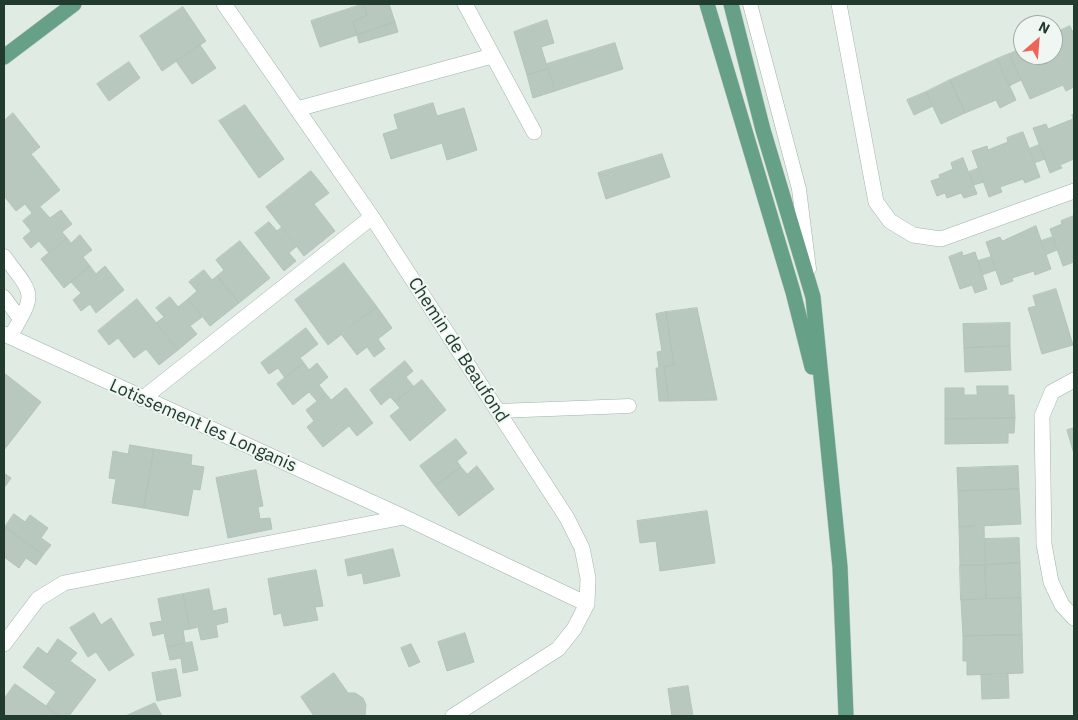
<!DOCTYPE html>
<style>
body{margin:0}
#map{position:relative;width:1078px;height:720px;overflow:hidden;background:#e0ebe4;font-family:"IBM Plex Sans",sans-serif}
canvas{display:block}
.frame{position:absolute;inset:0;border:5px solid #213b2f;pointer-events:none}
.north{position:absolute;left:1013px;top:15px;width:50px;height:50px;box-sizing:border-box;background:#f0f7f3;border:1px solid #9daca5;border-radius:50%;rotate:27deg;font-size:14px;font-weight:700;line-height:20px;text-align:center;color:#213b2f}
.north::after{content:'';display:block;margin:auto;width:18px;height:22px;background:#f06458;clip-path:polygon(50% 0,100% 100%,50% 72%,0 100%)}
</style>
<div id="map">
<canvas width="1078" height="720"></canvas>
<div class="frame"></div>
<div class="north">N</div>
</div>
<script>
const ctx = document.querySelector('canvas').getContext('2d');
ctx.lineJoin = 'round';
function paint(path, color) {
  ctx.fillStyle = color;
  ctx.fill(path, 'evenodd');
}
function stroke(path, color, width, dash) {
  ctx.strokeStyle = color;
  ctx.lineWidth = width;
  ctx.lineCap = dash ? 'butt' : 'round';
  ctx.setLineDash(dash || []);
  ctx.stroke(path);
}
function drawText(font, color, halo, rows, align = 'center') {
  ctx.font = font + ' "IBM Plex Sans",sans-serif';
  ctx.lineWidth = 4;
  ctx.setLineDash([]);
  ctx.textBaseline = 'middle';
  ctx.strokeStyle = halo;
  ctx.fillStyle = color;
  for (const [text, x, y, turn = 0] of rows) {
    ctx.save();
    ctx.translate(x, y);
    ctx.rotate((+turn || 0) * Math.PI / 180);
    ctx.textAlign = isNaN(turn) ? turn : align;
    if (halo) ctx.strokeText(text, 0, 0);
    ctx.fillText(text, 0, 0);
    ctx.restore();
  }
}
const building = new Path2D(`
 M364,4L367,15L353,22L357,35L320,47L311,21Z
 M364,4H389L395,22L357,35L353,22L367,15Z
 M183,7L206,41L162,71L140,36Z
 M547,20L554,43L541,47L548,69L527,75L514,32Z
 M395,22L398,32L359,43L357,35Z
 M1070,26L1074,35V87L1066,91L1063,85L1030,99L1009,54L1023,47V55H1053V34Z
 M615,43L623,69L555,91L547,64Z
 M200,45L216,68L192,84L176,61Z
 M1009,54L1021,80L1009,86L997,59Z
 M997,59L1016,100L1000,108L996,100L965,113L950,80Z
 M129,62L140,78L109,101L97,84Z
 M548,69L555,91L533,98L527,75Z
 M950,80L965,113L941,124L926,92Z
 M926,92L933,106L914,115L907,100Z
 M433,103L437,116L464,108L477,150L447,160L442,143L391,159L383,134L398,129L394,115Z
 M245,105L284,159L259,178L219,121Z
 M13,113L40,147L31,154L60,190L32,213L25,204L16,211L4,196V121Z
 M1074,114V159L1060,165L1062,168L1050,173L1033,128L1046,124L1048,129L1073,119L1072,115Z
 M1023,132L1040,177L1025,183L1023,179L1000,187L1002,192L989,197L972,151L987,146L988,150L1008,142L1007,138Z
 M1039,145L1045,159L1034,163L1029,149Z
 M662,154L670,177L606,199L598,173Z
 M963,158L977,194L964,198L961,193L947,198L945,193L937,196L931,181L940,178L939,175L953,169L951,163Z
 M979,168L984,182L973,185L969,172Z
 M311,171L329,193L314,204L335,231L304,256L266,207Z
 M40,207L50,218L61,210L72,224L62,232L67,238L49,253L39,241L31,248L23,238L31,231L23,221Z
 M1074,216V254L1072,255L1074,262L1063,266L1050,229L1062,224L1061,221Z
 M269,222L277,231L282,227L297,246L289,253L296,261L284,271L255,233Z
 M1036,226L1051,269L1035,275L1034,271L1012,278L1013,281L1001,285L986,242L1000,237L1002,241Z
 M80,235L92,250L83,257L90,266L64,288L41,259L67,238L71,243Z
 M1053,237L1057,250L1045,255L1041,241Z
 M240,241L270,278L239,303L217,276L224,270L216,260Z
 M962,252L963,256L975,252L987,289L975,293L972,285L960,289L949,257Z
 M991,257L996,270L982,275L978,261Z
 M344,263L377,307L328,345L295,300Z
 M90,266L96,274L105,266L124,290L96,313L90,304L81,311L73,300L81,293L71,282Z
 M204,270L212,280L217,276L239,303L210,326L188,299L197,291L189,282Z
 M1056,289L1073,345L1042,354L1028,308L1036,306L1033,296Z
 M170,297L178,307L188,299L202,317L190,326L197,334L178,350L156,323L164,317L156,308Z
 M137,299L178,350L159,365L146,349L134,358L118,338L109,345L98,331Z
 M377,307L392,328L378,339L385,349L374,357L367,347L357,355L341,334Z
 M697,308L717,400L669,401L664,366L674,365L666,312Z
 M666,312L674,365L664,366L669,401H659L656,368H659L657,352L662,351L656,314Z
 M1010,323V346L964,348L963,324Z
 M306,328L318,344L300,358L304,363L285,378L278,368L269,374L261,363Z
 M1010,346L1011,370L965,372L964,348Z
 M405,361L413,371L406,377L414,387L395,402L390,397L381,405L370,390Z
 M304,363L309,370L317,363L328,377L319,385L326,394L317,401L309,392L293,405L277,384Z
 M4,373L41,402L4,450Z
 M422,380L446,410L410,441L390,416L400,408L395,402Z
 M977,386H1008V395H1014L1015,418L945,419V388H964V395H977Z
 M346,388L373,423L357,436L349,426L323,447L307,427L314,421L306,410L326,394L331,400Z
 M1015,418L1014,433H1008V443L945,444V419Z
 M1074,428V454L1067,430Z
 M456,439L467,453L457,461L461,467L435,486L420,466Z
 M130,445L154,449L144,508L112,503L116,479L109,478L113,451L128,454Z
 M154,449L192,455L191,465L204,467L200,490L193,489L188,516L144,508Z
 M477,466L494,489L459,516L435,486L461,467L467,474Z
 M1018,466L1019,489L958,491L957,468Z
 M256,470L263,506L258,507L260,519L270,518L272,529L228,538L216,478Z
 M4,473L11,478L4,488Z
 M1019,489L1021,524L959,527L958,491Z
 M707,511L715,563L660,571L656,541L640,543L637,521Z
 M14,514L25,522L30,515L48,528L41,538L51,545L43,555L5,527Z
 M984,525L985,565H960L959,527Z
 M5,527L43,555L36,565L26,558L19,568L4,557Z
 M1019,538L1020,563L985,565V539Z
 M393,549L400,576L364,584L362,573L348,576L345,560Z
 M1020,563L1021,598L986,599L985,565Z
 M960,565H985L986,599L961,600Z
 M316,570L323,606L315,607L318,620L284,626L281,613L274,615L268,579Z
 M209,589L213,611L226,608L228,622L216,625L218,637L201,640L198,627L190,629L183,594Z
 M183,594L190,629L183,630L185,643L167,647L164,633L153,636L150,623L162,621L158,599Z
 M1021,598L1022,635L963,636L961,600Z
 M94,613L101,625L111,618L134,655L109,671L96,652L88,657L70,628Z
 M465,633L474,662L447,671L438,642Z
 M1022,635L1023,673L967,675V661H963V636Z
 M58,639L77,653L70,661L96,680L69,716H59L46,706L56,692L23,667L38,647L47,654Z
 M192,642L198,670L183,673L181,658L170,660L167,647Z
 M411,644L420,662L409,667L401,648Z
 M176,669L181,696L157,701L152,673Z
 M334,673L348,693H355L363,698L366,705L365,716H314L301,697Z
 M1008,674L1009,698L982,699L981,675Z
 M15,684L46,706L59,716H4V699Z
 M688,686L693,716H672L668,689Z
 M155,703L162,716H126Z`);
const service = new Path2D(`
 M750,4L799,189L809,269
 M4,256C35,297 36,292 10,337
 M4,297L20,319
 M498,411L629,406`);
const minor = new Path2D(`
 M224,4L372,217L567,518L582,548L588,578L587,604L574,629L558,649L453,716
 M465,4L534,132
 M839,4L876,202L890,221L913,235L941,239L1074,191
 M297,109L492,56
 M4,334L404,517L587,604
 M1074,380L1052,392L1042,416L1044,544L1051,582L1062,605L1074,618
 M142,399L372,217
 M4,644L38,599L64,583L404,517`);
const primary = new Path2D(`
 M707,4L793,292L812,367
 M731,4L763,130L813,297L840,567L846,716
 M4,57L74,4`);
const streetNames = [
 ["Chemin de Beaufond",458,350,57],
 ["Lotissement les Longanis",203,426,24]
];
paint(building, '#b8c8bf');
stroke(building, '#b2c4ba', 1);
stroke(service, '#a3b3aa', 15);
stroke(minor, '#a3b3aa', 16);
stroke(primary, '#c1c8c5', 16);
stroke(service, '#fff', 14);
stroke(minor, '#fff', 15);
stroke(primary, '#65a087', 15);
drawText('18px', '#213b2f', '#f0f7f3', streetNames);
</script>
